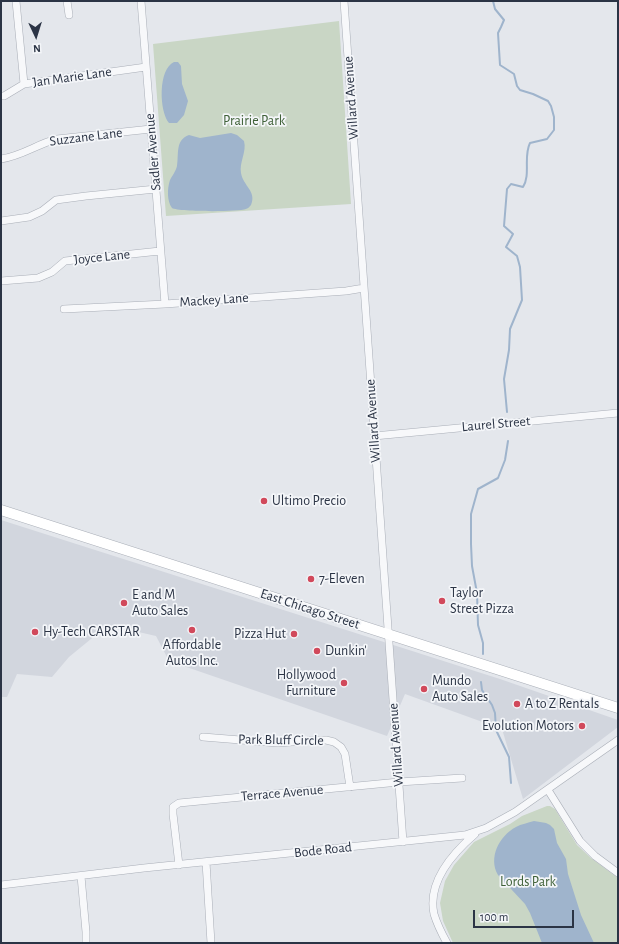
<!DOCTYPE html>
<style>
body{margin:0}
#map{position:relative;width:619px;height:944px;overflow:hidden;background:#e4e7ec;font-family:"Alegreya Sans",sans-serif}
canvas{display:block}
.frame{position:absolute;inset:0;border:2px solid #2b3445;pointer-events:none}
.north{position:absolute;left:16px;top:16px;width:40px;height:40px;-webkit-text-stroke:3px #f4f6f9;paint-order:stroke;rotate:176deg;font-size:11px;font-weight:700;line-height:16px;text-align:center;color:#2b3445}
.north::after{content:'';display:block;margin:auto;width:14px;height:18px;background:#2b3445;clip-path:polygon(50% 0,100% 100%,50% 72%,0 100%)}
.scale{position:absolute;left:473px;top:910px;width:101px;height:18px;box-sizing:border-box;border:2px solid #2b3445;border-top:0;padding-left:5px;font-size:12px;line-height:14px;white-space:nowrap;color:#2b3445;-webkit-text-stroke:3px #f4f6f9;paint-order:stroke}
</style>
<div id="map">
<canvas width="619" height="944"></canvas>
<div class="frame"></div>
<div class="north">N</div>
<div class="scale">100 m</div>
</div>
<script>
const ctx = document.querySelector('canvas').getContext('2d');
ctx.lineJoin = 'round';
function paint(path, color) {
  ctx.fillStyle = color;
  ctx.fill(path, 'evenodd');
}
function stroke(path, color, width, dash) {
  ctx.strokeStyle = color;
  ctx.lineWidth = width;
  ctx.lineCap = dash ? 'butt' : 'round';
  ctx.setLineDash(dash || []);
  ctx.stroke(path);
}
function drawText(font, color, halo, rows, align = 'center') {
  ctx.font = font + ' "Alegreya Sans",sans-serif';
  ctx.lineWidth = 3.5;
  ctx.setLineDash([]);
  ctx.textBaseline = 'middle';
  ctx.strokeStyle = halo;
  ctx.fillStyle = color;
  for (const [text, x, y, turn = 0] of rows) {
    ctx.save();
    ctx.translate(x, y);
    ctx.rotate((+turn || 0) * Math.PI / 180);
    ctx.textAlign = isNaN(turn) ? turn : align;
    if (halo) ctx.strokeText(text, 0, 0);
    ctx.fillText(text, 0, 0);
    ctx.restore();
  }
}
const built = new Path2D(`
 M1,520L500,679L618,720V727L523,799L502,729L405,694L387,736L169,661L156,636L108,625L69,657L52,677L17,674L7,697H1Z`);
const green = new Path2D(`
 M339,21L351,204L166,216L153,44Z
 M547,806H550L555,809L577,845L591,858L618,878V943H453L443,921L440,903L445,881L454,865L474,842L510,824L522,816Z`);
const water = new Path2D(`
 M174,62H178L181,66L182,84L188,101L184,115L177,123H169C159,111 158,69 174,62Z
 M231,133L237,135L244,141C247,152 239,162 241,173C243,186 257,191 251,205C249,207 249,208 246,209C238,212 179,212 172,208C167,201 167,189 170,180C172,176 176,171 177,166C179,154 175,140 189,135L200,138Z
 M534,821L546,823L550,825L554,829L557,843L566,859L568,874L581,915L594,943H542L530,913L525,904L498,875C488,858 499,836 516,827C521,824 528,823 534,821Z`);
const stream = new Path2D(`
 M493,1L495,9L504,20L501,27L498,33L500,65L514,74L517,86L520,90L533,94L548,101L551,106L554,117V130L547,139L530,143C523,157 531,174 523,187L511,184L507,189L504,226L513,234L506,247L517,256L520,267L522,300L510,329L509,350L504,379L507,412
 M483,654V643L478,625L477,593L472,566L471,544V514L478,489L498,478L505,460L508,441
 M481,682L482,690L492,705L495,713L496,730L509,757L511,783`);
const street = new Path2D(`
 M16,1L24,84
 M67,1L69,15
 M141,1L165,304
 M344,1L403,842
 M1,96H4L24,84L146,67
 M1,159C22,156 37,144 57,139L151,129
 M1,221L29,217L42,211L56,200L86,196L156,189
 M1,281L38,278L52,272L65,261L160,251
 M64,309L165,304L346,291L364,288
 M374,436L618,413
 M203,737L278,743L319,740H326L334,742L341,747L345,754L350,787
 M548,790L580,841L595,856L618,873
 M206,862L211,943
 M179,865L173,814V807L179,803L399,782L462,778
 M81,876L86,932V943
 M1,885L144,868L465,835L486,828L515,812L618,740
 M447,943C442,934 437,924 434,914C427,882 453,853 475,834`);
const secondary = new Path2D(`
 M1,510L618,708`);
const markers = [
 [264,501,4,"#d1495b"],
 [311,579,4,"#d1495b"],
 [442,601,4,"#d1495b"],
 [124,603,4,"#d1495b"],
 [192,630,4,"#d1495b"],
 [35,632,4,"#d1495b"],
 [294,634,4,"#d1495b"],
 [317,651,4,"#d1495b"],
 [344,683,4,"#d1495b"],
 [424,689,4,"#d1495b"],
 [517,704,4,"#d1495b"],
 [582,726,4,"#d1495b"]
];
const streetNames = [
 ["Jan Marie Lane",72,77,-8],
 ["Willard Avenue",351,98,-94],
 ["Suzzane Lane",86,137,-7],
 ["Sadler Avenue",153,152,-95],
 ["Joyce Lane",102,257,-6],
 ["Mackey Lane",214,300,-4],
 ["Willard Avenue",373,421,-94],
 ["Laurel Street",496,424,-5],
 ["East Chicago Street",310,609,18],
 ["Park Bluff Circle",281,740,1],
 ["Willard Avenue",396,745,-94],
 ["Terrace Avenue",282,793,-5],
 ["Bode Road",323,850,-6]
];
const parkNames = [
 ["Prairie Park",254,121],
 ["Lords Park",528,882]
];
const poiNames = [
 ["Ultimo Precio",272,501],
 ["7-Eleven",319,579],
 ["Taylor",450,593],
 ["Street Pizza",450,609],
 ["E and M",132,595],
 ["Auto Sales",132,611],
 ["Hy-Tech CARSTAR",43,632],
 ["Pizza Hut",286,634,"right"],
 ["Affordable",192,645,"center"],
 ["Autos Inc.",192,661,"center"],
 ["Dunkin'",325,651],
 ["Hollywood",336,675,"right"],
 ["Furniture",336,691,"right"],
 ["Mundo",432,681],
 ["Auto Sales",432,697],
 ["A to Z Rentals",525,704],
 ["Evolution Motors",574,726,"right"]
];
paint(built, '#d2d6de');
paint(green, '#c9d6c5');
paint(water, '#9fb4cc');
stroke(stream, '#9fb4cc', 2);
stroke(street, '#a9aeb7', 8);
stroke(secondary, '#a9aeb7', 11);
stroke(street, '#f7f8fa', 7);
stroke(secondary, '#fff', 10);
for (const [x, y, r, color] of markers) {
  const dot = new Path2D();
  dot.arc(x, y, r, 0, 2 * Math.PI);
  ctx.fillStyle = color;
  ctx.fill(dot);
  stroke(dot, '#f4f6f9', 1.5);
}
drawText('14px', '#2b3445', '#f4f6f9', streetNames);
drawText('14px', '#3f6138', '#f4f6f9', parkNames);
drawText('14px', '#2b3445', '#f4f6f9', poiNames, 'left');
</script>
